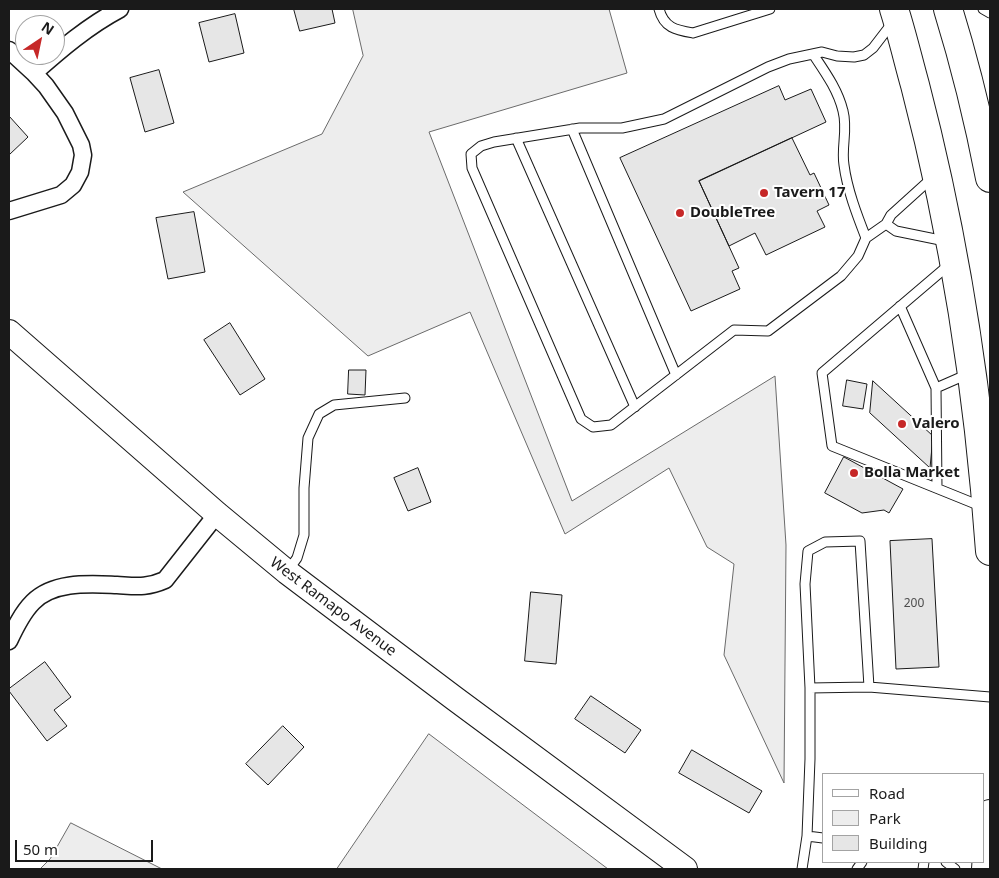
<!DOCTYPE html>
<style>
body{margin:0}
#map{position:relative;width:999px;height:878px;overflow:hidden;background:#fff;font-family:"Noto Sans",sans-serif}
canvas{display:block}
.frame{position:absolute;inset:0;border:10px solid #1a1a1a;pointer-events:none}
.legend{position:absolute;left:822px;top:773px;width:162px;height:90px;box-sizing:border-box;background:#fff;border:1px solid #a3a3a3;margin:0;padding:6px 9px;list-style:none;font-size:15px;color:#1a1a1a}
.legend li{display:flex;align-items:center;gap:10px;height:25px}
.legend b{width:25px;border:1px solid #a3a3a3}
.north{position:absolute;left:15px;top:15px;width:50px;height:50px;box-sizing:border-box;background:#fff;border:1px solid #a3a3a3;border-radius:50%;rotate:34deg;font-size:14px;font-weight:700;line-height:20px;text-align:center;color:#1a1a1a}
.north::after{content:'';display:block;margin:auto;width:18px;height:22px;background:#c62828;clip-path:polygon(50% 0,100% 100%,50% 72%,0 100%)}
.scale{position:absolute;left:15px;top:840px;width:138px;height:22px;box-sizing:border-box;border:2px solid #1a1a1a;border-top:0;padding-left:6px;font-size:15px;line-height:18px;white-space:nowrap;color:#1a1a1a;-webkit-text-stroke:4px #fff;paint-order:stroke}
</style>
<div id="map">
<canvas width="999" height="878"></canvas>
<div class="frame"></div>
<ul class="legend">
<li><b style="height:6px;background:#fff"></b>Road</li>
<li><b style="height:14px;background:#ededed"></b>Park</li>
<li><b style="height:14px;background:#e6e6e6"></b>Building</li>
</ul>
<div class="north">N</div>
<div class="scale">50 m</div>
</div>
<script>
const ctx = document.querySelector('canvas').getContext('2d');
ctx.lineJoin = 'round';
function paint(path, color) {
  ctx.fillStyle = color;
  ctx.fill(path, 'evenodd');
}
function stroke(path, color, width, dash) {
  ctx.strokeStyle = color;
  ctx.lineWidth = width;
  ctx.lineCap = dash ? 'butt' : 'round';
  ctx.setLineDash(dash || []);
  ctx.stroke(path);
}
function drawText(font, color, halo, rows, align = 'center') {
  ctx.font = font + ' "Noto Sans",sans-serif';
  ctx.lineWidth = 4;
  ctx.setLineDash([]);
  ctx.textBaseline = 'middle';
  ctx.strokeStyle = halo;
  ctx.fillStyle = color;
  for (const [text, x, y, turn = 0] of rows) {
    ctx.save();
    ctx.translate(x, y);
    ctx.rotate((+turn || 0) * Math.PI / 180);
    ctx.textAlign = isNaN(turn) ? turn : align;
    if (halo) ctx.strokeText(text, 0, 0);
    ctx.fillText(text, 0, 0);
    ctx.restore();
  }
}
const green = new Path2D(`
 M353,9H609L627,73L429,132L572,501L775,376L786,545L784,783L724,655L734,564L707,547L669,468L565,534L470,312L368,356L183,192L322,134L363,56Z
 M429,734L608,869H337Z
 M71,823L162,869H40L50,859Z`);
const building = new Path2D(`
 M294,9H332L335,23L300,31Z
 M235,14L244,53L209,62L199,23Z
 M159,70L174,123L145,132L130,78Z
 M779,86L785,100L811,89L826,122L699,181L739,268L732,271L740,289L691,311L620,158Z
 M9,116L28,137L9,155Z
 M792,138L810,175L814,173L829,205L817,211L825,227L766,255L755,233L729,246L699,181Z
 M194,212L205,272L168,279L156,218Z
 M230,323L265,379L240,395L204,340Z
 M349,370H366L365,395L348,394Z
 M847,380L867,384L863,409L843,406Z
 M873,381L933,436L930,468L870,413Z
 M844,457L903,489L889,513L884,510L862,513L825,493Z
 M418,468L431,502L408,511L394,478Z
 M932,539L939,667L896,669L890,541Z
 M531,592L562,595L556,664L525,661Z
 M45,662L71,697L54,710L67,726L47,741L9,691V689Z
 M591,696L641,730L625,753L575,719Z
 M283,726L304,747L268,785L246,764Z
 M692,750L762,791L749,813L679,773Z`);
const lane = new Path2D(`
 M659,9C664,28 676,30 693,33L770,9
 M983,9L990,13
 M813,54C825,72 838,90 843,111C848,130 841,147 844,165C847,189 857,215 866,238
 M572,129L676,375
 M516,138L635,407
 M933,177L891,215L886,224L896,231L945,241
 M886,224L866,238L858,256L841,276L768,331L734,330L611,425L593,427L581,419L472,168L471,154L481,146L494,142L580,128H622L664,119L768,67L789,59L822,52L837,56L854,57L864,55L873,48L893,22
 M950,264L822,373L832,446L983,507
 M900,306L936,388L937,488
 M936,388L968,374
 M287,572L297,558L304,535V488L308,438L319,414L334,405L405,398
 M810,688L869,687
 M807,836L823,838
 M946,862L955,869
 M802,869L807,836L810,759V688L805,584L808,551L825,542L860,541L869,687L990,697
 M857,869L862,862
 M923,869L924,862`);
const street = new Path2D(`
 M9,50L34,73L46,86L65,113L81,145L83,155L80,172L73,185L61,195L9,211
 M34,73C61,49 88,26 120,9
 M9,641C15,628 22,613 33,602C54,581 89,584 117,585C136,586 147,588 165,580L217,514`);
const secondary = new Path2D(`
 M9,332L217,514L287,572L454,698L685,869`);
const highway = new Path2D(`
 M894,9C902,34 908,60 915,85C955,238 979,394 990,551
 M948,9C965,64 979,121 990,178
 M986,869L990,814`);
const markers = [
 [764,193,5,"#c62828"],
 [680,213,5,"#c62828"],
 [902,424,5,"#c62828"],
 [854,473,5,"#c62828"]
];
const numberNames = [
 ["200",914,604]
];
const poiNames = [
 ["Tavern 17",774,193],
 ["DoubleTree",690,213],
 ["Valero",912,424],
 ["Bolla Market",864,473]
];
const streetNames = [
 ["West Ramapo Avenue",333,607,37]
];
paint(green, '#ededed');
stroke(green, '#6a6a6a', 1);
paint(building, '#e6e6e6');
stroke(building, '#1a1a1a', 1);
stroke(lane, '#1a1a1a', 11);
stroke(street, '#1a1a1a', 19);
stroke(secondary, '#1a1a1a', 26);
stroke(highway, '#1a1a1a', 30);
stroke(lane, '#fff', 9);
stroke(street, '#fff', 16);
stroke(secondary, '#fff', 24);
stroke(highway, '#fff', 28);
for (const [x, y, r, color] of markers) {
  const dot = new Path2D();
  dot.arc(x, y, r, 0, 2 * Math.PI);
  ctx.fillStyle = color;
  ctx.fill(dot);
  stroke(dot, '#fff', 2);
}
drawText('12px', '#4d4d4d', null, numberNames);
drawText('bold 15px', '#1a1a1a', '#fff', poiNames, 'left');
drawText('15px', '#1a1a1a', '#fff', streetNames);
</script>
